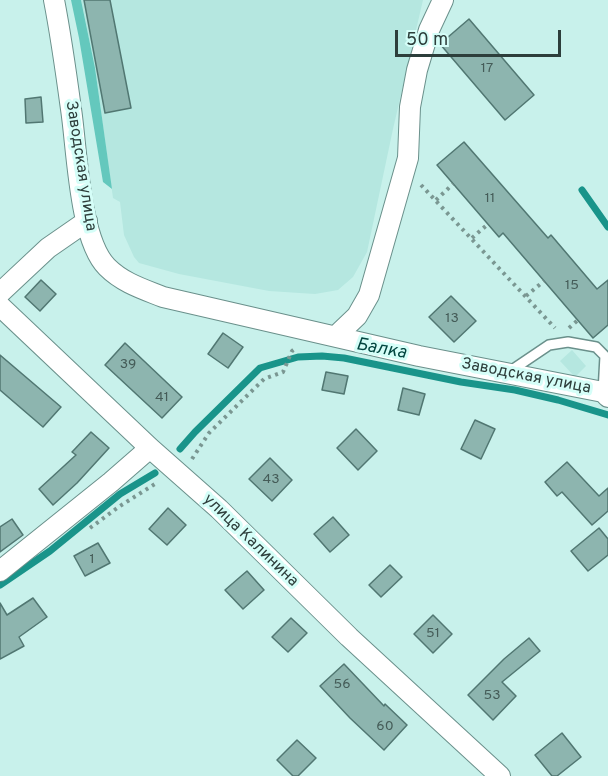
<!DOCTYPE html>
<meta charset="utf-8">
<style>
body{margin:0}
#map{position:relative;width:608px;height:776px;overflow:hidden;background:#c8f1eb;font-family:Overpass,sans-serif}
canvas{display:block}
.scale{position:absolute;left:395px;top:30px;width:166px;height:27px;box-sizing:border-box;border:3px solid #2d3e3b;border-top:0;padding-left:8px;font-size:18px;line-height:21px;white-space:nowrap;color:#2d3e3b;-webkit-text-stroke:4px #d5fef8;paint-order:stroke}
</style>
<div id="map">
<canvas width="608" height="776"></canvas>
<div class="scale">50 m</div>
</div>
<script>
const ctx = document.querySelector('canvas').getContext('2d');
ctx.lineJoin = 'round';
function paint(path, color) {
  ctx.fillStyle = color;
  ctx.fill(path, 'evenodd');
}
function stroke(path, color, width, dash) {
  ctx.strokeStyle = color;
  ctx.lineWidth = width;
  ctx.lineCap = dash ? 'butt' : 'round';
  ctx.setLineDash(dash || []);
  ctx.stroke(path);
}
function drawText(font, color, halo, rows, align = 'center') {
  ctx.font = font + ' Overpass,sans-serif';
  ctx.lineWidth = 6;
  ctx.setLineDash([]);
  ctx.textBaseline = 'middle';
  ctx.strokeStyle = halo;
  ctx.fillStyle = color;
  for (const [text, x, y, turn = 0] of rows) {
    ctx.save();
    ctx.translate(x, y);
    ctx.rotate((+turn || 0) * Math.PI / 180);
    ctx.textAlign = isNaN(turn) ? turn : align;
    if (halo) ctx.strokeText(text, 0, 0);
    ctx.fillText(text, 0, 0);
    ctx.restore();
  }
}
const built = new Path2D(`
 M81,0H423L393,129L367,252L353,277L338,290L315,294L269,291L179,274L139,263L134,257L124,235L120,202L113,198L95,68Z
 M572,350L586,366L575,377L560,361Z`);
const green = new Path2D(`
 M71,0H81L95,68L112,189L103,182L79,38Z`);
const stream = new Path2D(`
 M582,190L608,227
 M180,449L195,432L260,368L298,357L322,356L344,358L461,382L515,390L558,400L608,415
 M0,585L50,551L120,494L155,473`);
const building = new Path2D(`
 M84,0H110L131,108L105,113Z
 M469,19L534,95L505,120L440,44Z
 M41,97L43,122L26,123L25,99Z
 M464,142L548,238L551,235L597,289L608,280V325L593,338L503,233L499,237L437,165Z
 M41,280L56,294L40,311L25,297Z
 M451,296L476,321L454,342L429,317Z
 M223,333L243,347L228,368L208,354Z
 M125,343L182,397L162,418L105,365Z
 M0,355L61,407L43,427L0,390Z
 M326,372L348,376L344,394L322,390Z
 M403,388L425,394L419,415L398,410Z
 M475,420L495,429L481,459L461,449Z
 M356,429L377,451L358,470L337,448Z
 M91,432L109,448L77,483L53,505L39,489L76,455L72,452Z
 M270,458L292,480L272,501L249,479Z
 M567,462L599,496L608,488V511L592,525L562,492L557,496L545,482Z
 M168,508L186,525L167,545L149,529Z
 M333,517L349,535L330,552L314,534Z
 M12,519L23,535L0,552V527Z
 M599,528L608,539V555L588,571L571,551Z
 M98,543L110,563L85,576L74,556Z
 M390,565L402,577L381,597L369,585Z
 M247,571L264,590L243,609L225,590Z
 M33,598L47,617L19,637L24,646L0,659V603L7,615Z
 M433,615L452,634L433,653L414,634Z
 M291,618L307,633L288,652L272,637Z
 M529,638L540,651L502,682L516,696L493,720L468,695L504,659Z
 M344,664L384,706L385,704L407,725L384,750L350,718L320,686Z
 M562,733L581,757L557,776H552L535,755Z
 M297,740L316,758L298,776H293L277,760Z`);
const path = new Path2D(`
 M421,185L555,328
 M436,200L453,184
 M472,238L488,224
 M526,296L544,281
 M569,328L578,320
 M192,459L209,433L264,379L283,372L292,351L296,348
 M90,528L120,506L158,482`);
const lane = new Path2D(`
 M509,372L549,345L568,342L596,347L605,356L603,392`);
const street = new Path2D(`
 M54,0C61,36 66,72 71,109C77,148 79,239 107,267C123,283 143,289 163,297L419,356L603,392L608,397
 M0,293L48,248L87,221
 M0,306L150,448L219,509L349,637L500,776
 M336,336L357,316L369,295L408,158L410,107L417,70L429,30L443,0
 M0,571L111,482L150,448`);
const numberNames = [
 ["17",487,69],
 ["11",490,199],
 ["15",572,286],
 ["13",452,319],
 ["39",128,365],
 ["41",162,398],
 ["43",271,480],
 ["1",92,560],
 ["51",433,634],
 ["56",342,685],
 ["53",492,696],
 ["60",385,727]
];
const streetNames = [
 ["Заводская улица",80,166,81],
 ["Заводская улица",526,377,11],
 ["улица Калинина",250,541,44]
];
const waterNames = [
 ["Балка",381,350,10]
];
paint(built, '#b5e7e0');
paint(green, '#64c8bd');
stroke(stream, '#19948a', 7);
paint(building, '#8db5af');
stroke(building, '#517772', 1.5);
stroke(lane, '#6a908b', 12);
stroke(street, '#6a908b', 22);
stroke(path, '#7a9792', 4, [3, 4.5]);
stroke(lane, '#fff', 9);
stroke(street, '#fff', 20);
drawText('14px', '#455c58', null, numberNames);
drawText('16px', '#2d3e3b', '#d5fef8', streetNames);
drawText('italic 18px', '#034640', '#d5fef8', waterNames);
</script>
